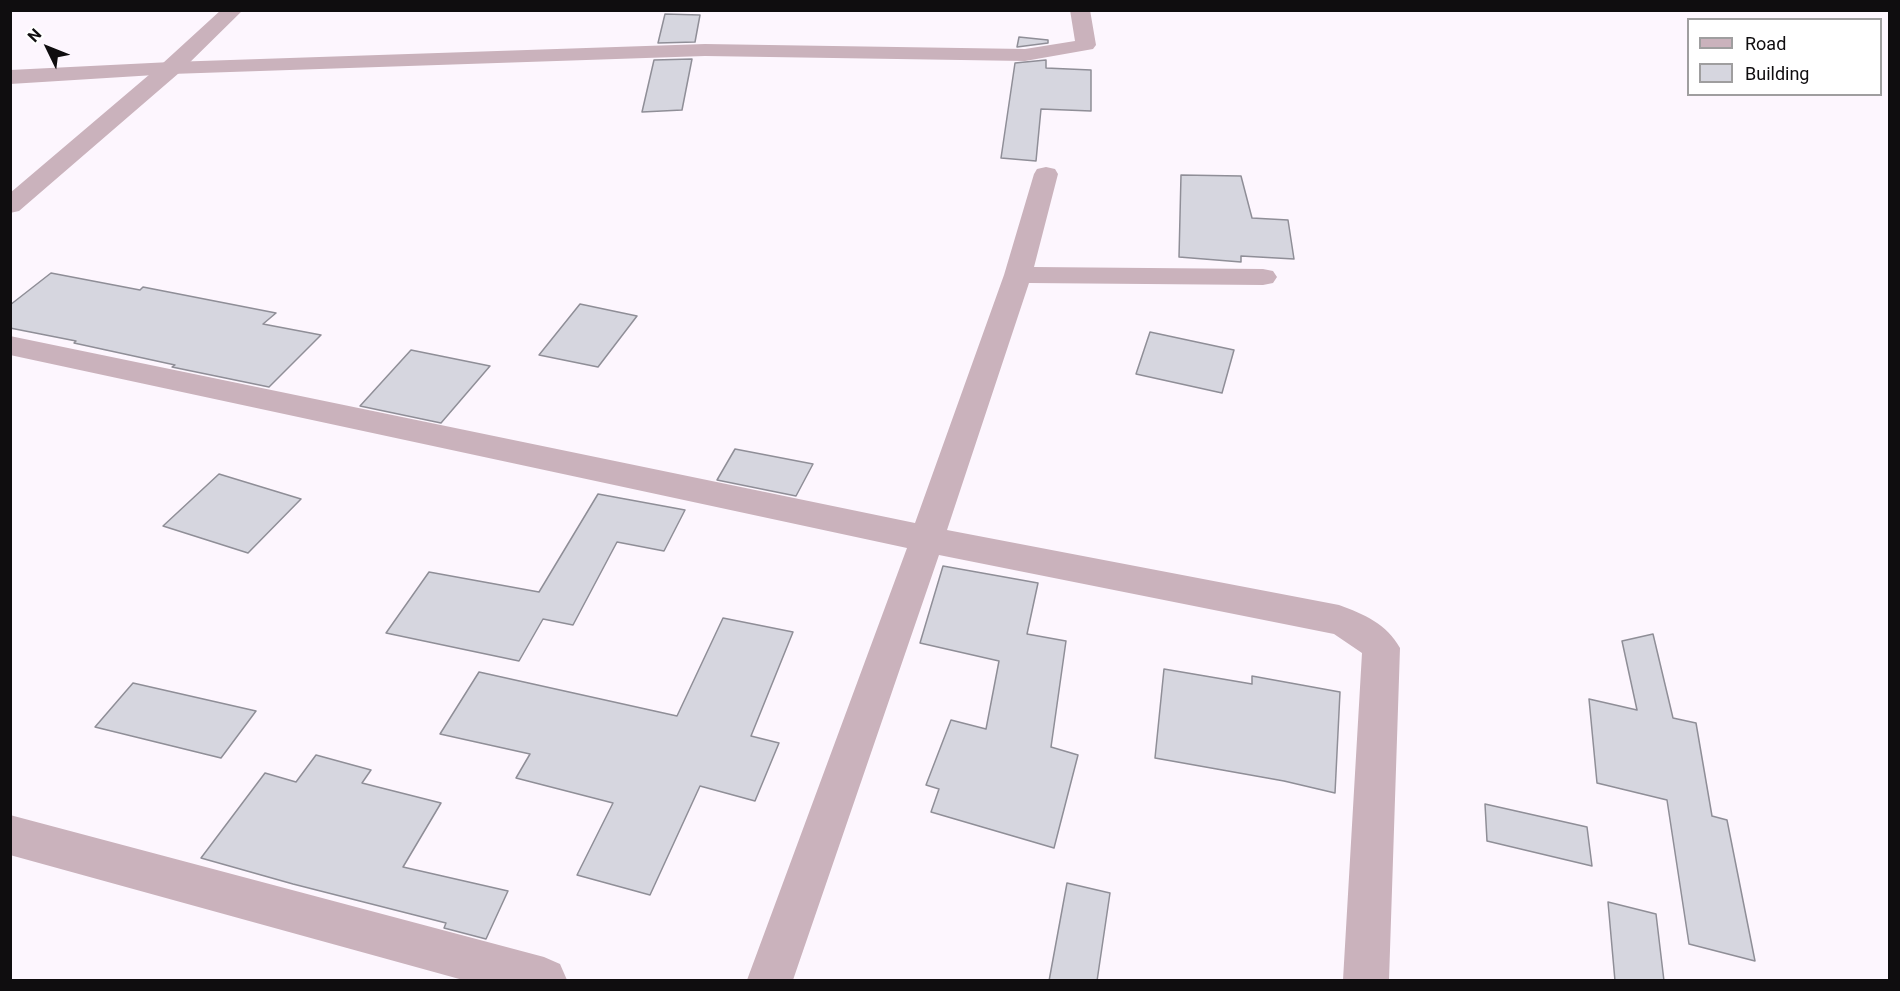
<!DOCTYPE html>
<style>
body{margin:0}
#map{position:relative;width:1900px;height:991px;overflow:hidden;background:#fdf6fe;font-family:Roboto,sans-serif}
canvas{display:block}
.frame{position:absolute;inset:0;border:12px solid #0f0d0f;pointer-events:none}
.legend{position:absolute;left:1687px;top:18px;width:195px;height:78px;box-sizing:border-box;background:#fff;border:2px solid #9f9e9f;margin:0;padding:8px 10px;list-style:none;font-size:18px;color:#0f0d0f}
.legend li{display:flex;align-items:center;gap:12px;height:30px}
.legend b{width:30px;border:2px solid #9f9e9f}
.north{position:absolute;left:18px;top:18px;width:60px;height:60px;-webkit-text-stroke:4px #fff;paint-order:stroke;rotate:313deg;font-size:16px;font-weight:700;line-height:24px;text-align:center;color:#0f0d0f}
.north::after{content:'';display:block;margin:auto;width:21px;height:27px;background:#0f0d0f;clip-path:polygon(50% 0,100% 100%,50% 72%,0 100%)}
</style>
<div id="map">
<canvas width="1900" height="991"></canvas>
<div class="frame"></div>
<ul class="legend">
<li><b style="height:8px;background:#cab2bc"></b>Road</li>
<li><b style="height:16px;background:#d6d6df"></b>Building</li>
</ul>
<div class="north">N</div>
</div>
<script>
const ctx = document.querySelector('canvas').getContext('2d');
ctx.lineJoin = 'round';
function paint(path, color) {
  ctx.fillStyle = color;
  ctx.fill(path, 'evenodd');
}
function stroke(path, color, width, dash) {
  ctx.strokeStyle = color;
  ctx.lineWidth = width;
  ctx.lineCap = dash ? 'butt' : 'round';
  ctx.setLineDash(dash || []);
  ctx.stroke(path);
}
const building = new Path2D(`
 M665,14L700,15L695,42L658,43Z
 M1019,37L1048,40V43L1017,47Z
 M692,59L682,110L642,112L654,60Z
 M1046,60V68L1091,70V111L1041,109L1036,161L1001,158L1015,63Z
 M1181,175L1241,176L1252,218L1288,220L1294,259L1241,256V262L1179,257Z
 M51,273L140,290L143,287L276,313L263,324L321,335L269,387L172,367L175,365L74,343L76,341L10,328V305Z
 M580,304L637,316L598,367L539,355Z
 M1150,332L1234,350L1222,393L1136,374Z
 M411,350L490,366L441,423L360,406Z
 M735,449L813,464L796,496L717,480Z
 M219,474L301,499L248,553L163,526Z
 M598,494L685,510L664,551L617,542L573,625L543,619L519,661L386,633L429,572L539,592Z
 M943,566L1038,583L1027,634L1066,641L1051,747L1078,755L1054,848L931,812L939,789L926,785L951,720L986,729L999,661L920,643Z
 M723,618L793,632L751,736L779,743L755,801L700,786L650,895L577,875L613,803L516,778L530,754L440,734L479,672L677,716Z
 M1653,634L1673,718L1696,723L1712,816L1727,820L1755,961L1689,944L1667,800L1597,783L1589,699L1637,710L1622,641Z
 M1164,669L1252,684V676L1340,692L1335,793L1284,781L1155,758Z
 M133,683L256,711L221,758L95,727Z
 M316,755L371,770L362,783L441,803L403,867L508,891L486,939L444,928L446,923L293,884L201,858L265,773L296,782Z
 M1485,804L1587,827L1592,866L1487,841Z
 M1067,883L1110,893L1097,981H1049Z
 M1608,902L1656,914L1664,981H1615Z`);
const minor = new Path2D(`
 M1070,10H1090L1096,45L1093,49L1025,61L705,56L171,74L10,84V70L171,62L705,44L1025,49L1075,41Z
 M1046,167L1055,169L1058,174L1034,267L1263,269L1273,271L1277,277L1273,283L1263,285L1029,283L947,530L1339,605C1364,614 1387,624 1400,648L1389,980H1343L1362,653L1334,634L939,555L793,980H747L907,548L10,355V336L915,523L1004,275L1034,174L1037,169Z
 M10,815L544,957L560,964L567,980H463L10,855Z`);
const tertiary = new Path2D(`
 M221,10H243L179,73L19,211L10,213V193L163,63Z`);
paint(building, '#d6d6df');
stroke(building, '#8f8e97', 1.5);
paint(minor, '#cab2bc');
paint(tertiary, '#cab2bc');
</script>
